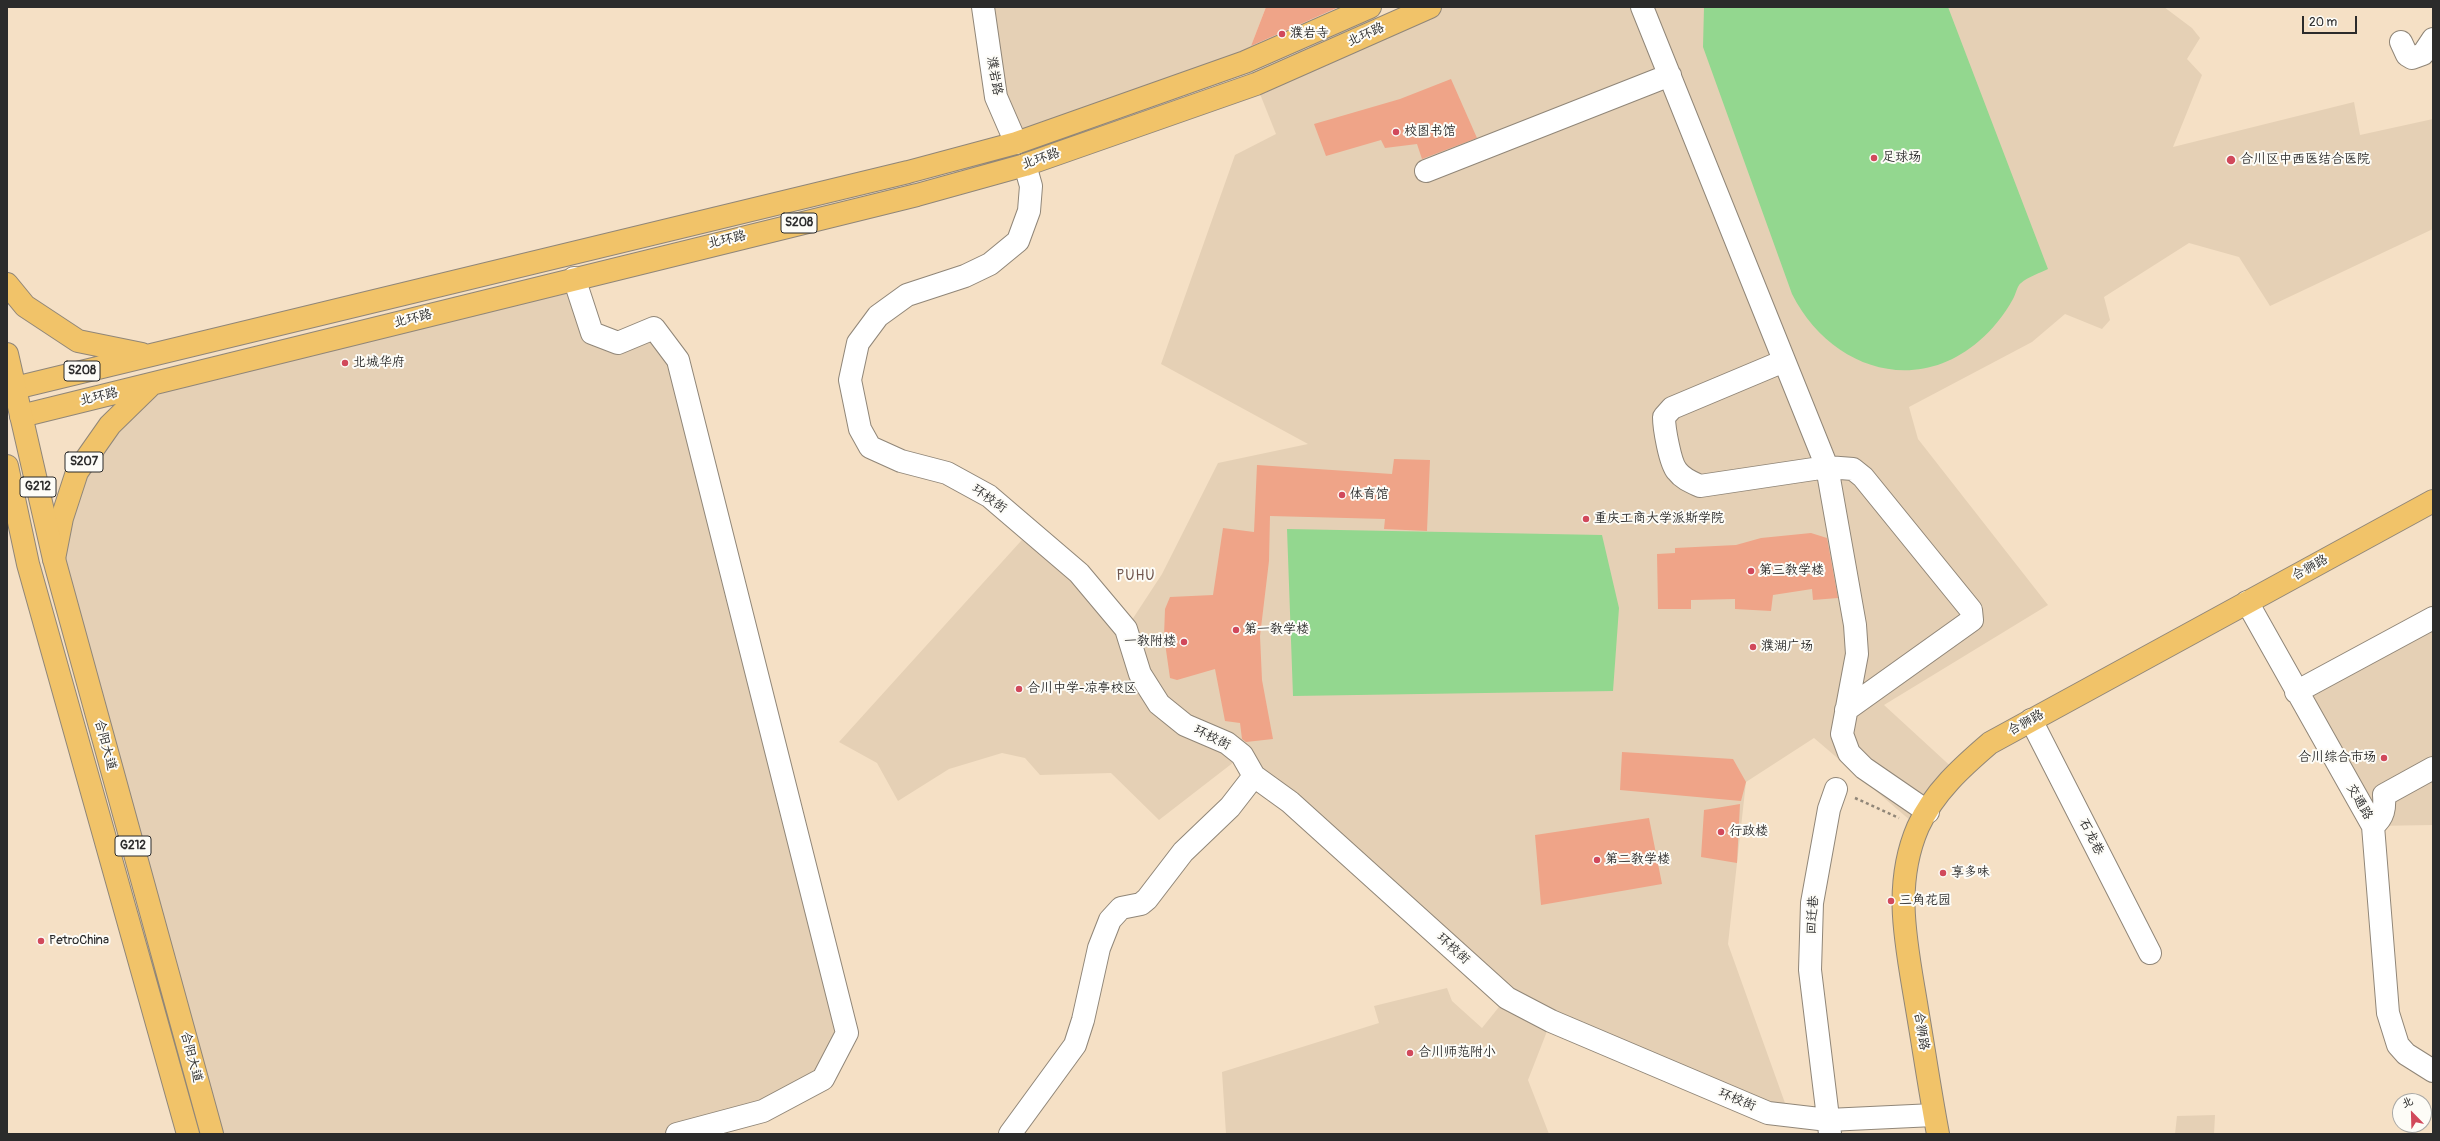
<!DOCTYPE html>
<meta charset="utf-8">
<style>
body{margin:0}
#map{position:relative;width:2440px;height:1141px;overflow:hidden;background:#f5e0c5;font-family:Pangolin,"LXGW WenKai TC",sans-serif}
canvas{display:block}
.frame{position:absolute;inset:0;border:8px solid #2b2b2b;pointer-events:none}
.north{position:absolute;left:2392px;top:1093px;width:40px;height:40px;box-sizing:border-box;background:#fdfcf7;border:1px solid #a9a8a5;border-radius:50%;rotate:337deg;font-size:11px;font-weight:700;line-height:16px;text-align:center;color:#2b2b2b}
.north::after{content:'';display:block;margin:auto;width:14px;height:18px;background:#d1495b;clip-path:polygon(50% 0,100% 100%,50% 72%,0 100%)}
.scale{position:absolute;left:2302px;top:16px;width:55px;height:18px;box-sizing:border-box;border:2px solid #2b2b2b;border-top:0;padding-left:5px;font-size:12px;line-height:14px;white-space:nowrap;color:#2b2b2b;-webkit-text-stroke:3px #fdfcf7;paint-order:stroke}
</style>
<div id="map">
<canvas width="2440" height="1141"></canvas>
<div class="frame"></div>
<div class="north">北</div>
<div class="scale">20 m</div>
</div>
<script>
const ctx = document.querySelector('canvas').getContext('2d');
ctx.lineJoin = 'round';
function paint(path, color) {
  ctx.fillStyle = color;
  ctx.fill(path, 'evenodd');
}
function stroke(path, color, width, dash) {
  ctx.strokeStyle = color;
  ctx.lineWidth = width;
  ctx.lineCap = dash ? 'butt' : 'round';
  ctx.setLineDash(dash || []);
  ctx.stroke(path);
}
function drawText(font, color, halo, rows, align = 'center') {
  ctx.font = font + ' Pangolin,"LXGW WenKai TC",sans-serif';
  ctx.lineWidth = 4;
  ctx.setLineDash([]);
  ctx.textBaseline = 'middle';
  ctx.strokeStyle = halo;
  ctx.fillStyle = color;
  for (const [text, x, y, turn = 0] of rows) {
    ctx.save();
    ctx.translate(x, y);
    ctx.rotate((+turn || 0) * Math.PI / 180);
    ctx.textAlign = isNaN(turn) ? turn : align;
    if (halo) ctx.strokeText(text, 0, 0);
    ctx.fillText(text, 0, 0);
    ctx.restore();
  }
}
const built = new Path2D(`
 M983,7H1266L1245,62L1016,143Z
 M1430,7H2164L2192,28L2200,38L2187,59L2202,75L2173,147L2354,102L2360,135L2433,119V229L2270,306L2239,257L2189,243L2104,297L2110,320L2102,329L2065,314L2032,342L1909,407L1918,439L2048,605L1884,705L1957,772L1918,827L1814,738L1746,782L1728,944L1790,1117L1551,1021L1528,1080L1549,1134H1226L1222,1072L1379,1023L1374,1006L1447,988L1452,1001L1482,1028L1507,997L1243,755L1159,820L1111,773L1040,775L1025,758L1002,753L949,769L898,801L877,763L839,742L1030,531L1126,629L1162,574L1218,463L1308,444L1161,364L1235,155L1276,134L1256,84Z
 M574,278L592,333L618,343L654,328L678,360L847,1033L823,1079L677,1134H212L54,559L77,472L151,385Z
 M2433,618V825L2373,826L2296,692Z
 M2215,1115L2214,1134H2175L2177,1116Z`);
const green = new Path2D(`
 M1704,7H1948L2048,269C2040,273 2028,277 2021,283C2017,286 2016,294 2013,299C2004,315 1993,329 1979,341C1913,398 1828,366 1792,294L1703,47Z
 M1287,529L1602,535L1619,608L1613,691L1293,696Z`);
const building = new Path2D(`
 M1266,7H1339L1251,46Z
 M1451,79L1477,138L1422,159L1417,144L1385,148L1381,140L1326,156L1314,124L1400,99Z
 M1394,459L1430,460L1427,531L1384,529L1385,519L1270,516L1269,561L1260,636L1262,680L1273,739L1246,742L1242,739L1240,723L1225,721L1215,669L1177,680L1170,678L1164,636L1165,609L1170,597L1213,595L1223,528L1254,532L1257,465L1392,474Z
 M1811,533L1827,538L1838,598L1813,600L1812,589L1773,595L1771,611L1735,609V599L1691,600V609H1658L1657,554L1675,553V548L1736,545L1761,538Z
 M1622,752L1733,759L1746,782L1741,801L1620,790Z
 M1740,804L1737,863L1701,857L1704,810Z
 M1649,818L1662,884L1541,905L1535,835Z`);
const path = new Path2D(`
 M1855,798L1899,818`);
const minor = new Path2D(`
 M983,7L996,97L1016,143
 M1642,7L1827,467L1855,625L1857,654L1842,734L1849,753L1864,768L1928,812
 M2401,42L2407,55L2412,58L2423,54L2433,39
 M1025,165L1031,186L1029,211L1018,241L990,264L965,276L907,295L878,316L858,343L850,380L860,429L870,447L901,461L947,473L989,496L1079,573L1126,629L1140,674L1159,704L1185,725L1227,743L1242,755L1254,776L1290,802L1507,998L1551,1021L1768,1113L1828,1120L1934,1115
 M1426,171L1670,75
 M574,278L592,333L618,343L654,328L678,360L847,1033L823,1079L763,1111L677,1134
 M1784,361L1672,408L1664,417C1664,428 1670,463 1677,471C1683,479 1691,482 1700,486L1827,467L1853,469L1863,477L1971,610L1972,620L1846,710
 M2247,602L2373,826L2388,1013L2398,1045L2406,1054L2433,1071
 M2296,692L2433,618
 M2031,720L2150,953
 M2373,826C2384,817 2385,808 2384,795L2433,768
 M1010,1134L1075,1045L1083,1020L1099,948L1110,920L1121,908L1141,904L1147,899L1183,852L1230,807L1254,776
 M1830,1134L1810,970L1812,903L1829,809L1836,789`);
const major = new Path2D(`
 M7,284L25,306L78,341L142,354
 M15,388L908,172L1016,143L1245,62L1370,7
 M21,416L917,195L1025,165L1256,84L1430,7
 M54,559L62,518L77,472L110,425L151,385
 M1938,1134C1930,1092 1924,1050 1917,1009C1907,947 1892,887 1918,827C1934,792 1962,767 1990,743L2433,501`);
const highway = new Path2D(`
 M7,354L54,559L212,1134
 M7,466L28,564L188,1134`);
const markers = [
 [1282,34,4,"#d1495b"],
 [1396,132,4,"#d1495b"],
 [1874,158,4,"#d1495b"],
 [2231,160,5,"#d1495b"],
 [345,363,4,"#d1495b"],
 [1342,495,4,"#d1495b"],
 [1586,519,4,"#d1495b"],
 [1751,571,4,"#d1495b"],
 [1236,630,4,"#d1495b"],
 [1184,642,4,"#d1495b"],
 [1753,647,4,"#d1495b"],
 [1019,689,4,"#d1495b"],
 [2384,758,4,"#d1495b"],
 [1721,832,4,"#d1495b"],
 [1597,860,4,"#d1495b"],
 [1943,873,4,"#d1495b"],
 [1891,901,4,"#d1495b"],
 [41,941,4,"#d1495b"],
 [1410,1053,4,"#d1495b"]
];
const shields = [
 [799,223,36],
 [82,371,36],
 [84,462,38],
 [38,487,36],
 [133,846,36]
];
const shieldNames = [
 ["S208",799,223],
 ["S208",82,371],
 ["S207",84,462],
 ["G212",38,487],
 ["G212",133,846]
];
const poiNames = [
 ["濮岩寺",1290,34],
 ["校图书馆",1404,132],
 ["足球场",1882,158],
 ["合川区中西医结合医院",2240,160],
 ["北城华府",353,363],
 ["体育馆",1350,495],
 ["重庆工商大学派斯学院",1594,519],
 ["第三教学楼",1759,571],
 ["第一教学楼",1244,630],
 ["一教附楼",1176,642,"right"],
 ["濮湖广场",1761,647],
 ["合川中学-凉亭校区",1027,689],
 ["合川综合市场",2376,758,"right"],
 ["行政楼",1729,832],
 ["第二教学楼",1605,860],
 ["享多味",1951,873],
 ["三角花园",1899,901],
 ["PetroChina",49,941],
 ["合川师范附小",1418,1053]
];
const streetNames = [
 ["北环路",1366,35,-24],
 ["濮岩路",994,76,80],
 ["北环路",1041,159,-19],
 ["北环路",727,240,-13],
 ["北环路",413,319,-14],
 ["北环路",99,397,-13],
 ["环校街",989,499,35],
 ["合狮路",2310,568,-29],
 ["合狮路",2026,723,-29],
 ["环校街",1212,738,26],
 ["合阳大道",105,745,75],
 ["交通路",2359,802,60],
 ["石龙巷",2091,837,63],
 ["回迁巷",1813,915,-86],
 ["环校街",1453,949,42],
 ["合狮路",1921,1031,81],
 ["合阳大道",191,1057,75],
 ["环校街",1737,1100,22]
];
const neighbourhoodNames = [
 ["PUHU",1136,576]
];
paint(built, '#e5d0b5');
paint(green, '#93d78f');
paint(building, '#efa488');
stroke(minor, '#908678', 24);
stroke(major, '#908678', 24);
stroke(highway, '#908678', 24);
stroke(path, '#908678', 2.5, [3, 3]);
stroke(minor, '#fff', 22);
stroke(major, '#f1c369', 22);
stroke(highway, '#f1c369', 22);
for (const [x, y, r, color] of markers) {
  const dot = new Path2D();
  dot.arc(x, y, r, 0, 2 * Math.PI);
  ctx.fillStyle = color;
  ctx.fill(dot);
  stroke(dot, '#fdfcf7', 1.5);
}
for (const [x, y, w] of shields) {
  const box = new Path2D();
  box.roundRect(x - w / 2, y - 10, w, 20, 3);
  ctx.fillStyle = '#fdfcf7';
  ctx.fill(box);
  stroke(box, '#2b2b2b', 1);
}
drawText('bold 12px', '#2b2b2b', null, shieldNames);
drawText('13px', '#2b2b2b', '#fdfcf7', poiNames, 'left');
drawText('13px', '#2b2b2b', '#fdfcf7', streetNames);
ctx.letterSpacing = '1px';
drawText('14px', '#70554c', '#fdfcf7', neighbourhoodNames);
ctx.letterSpacing = '0px';
</script>
